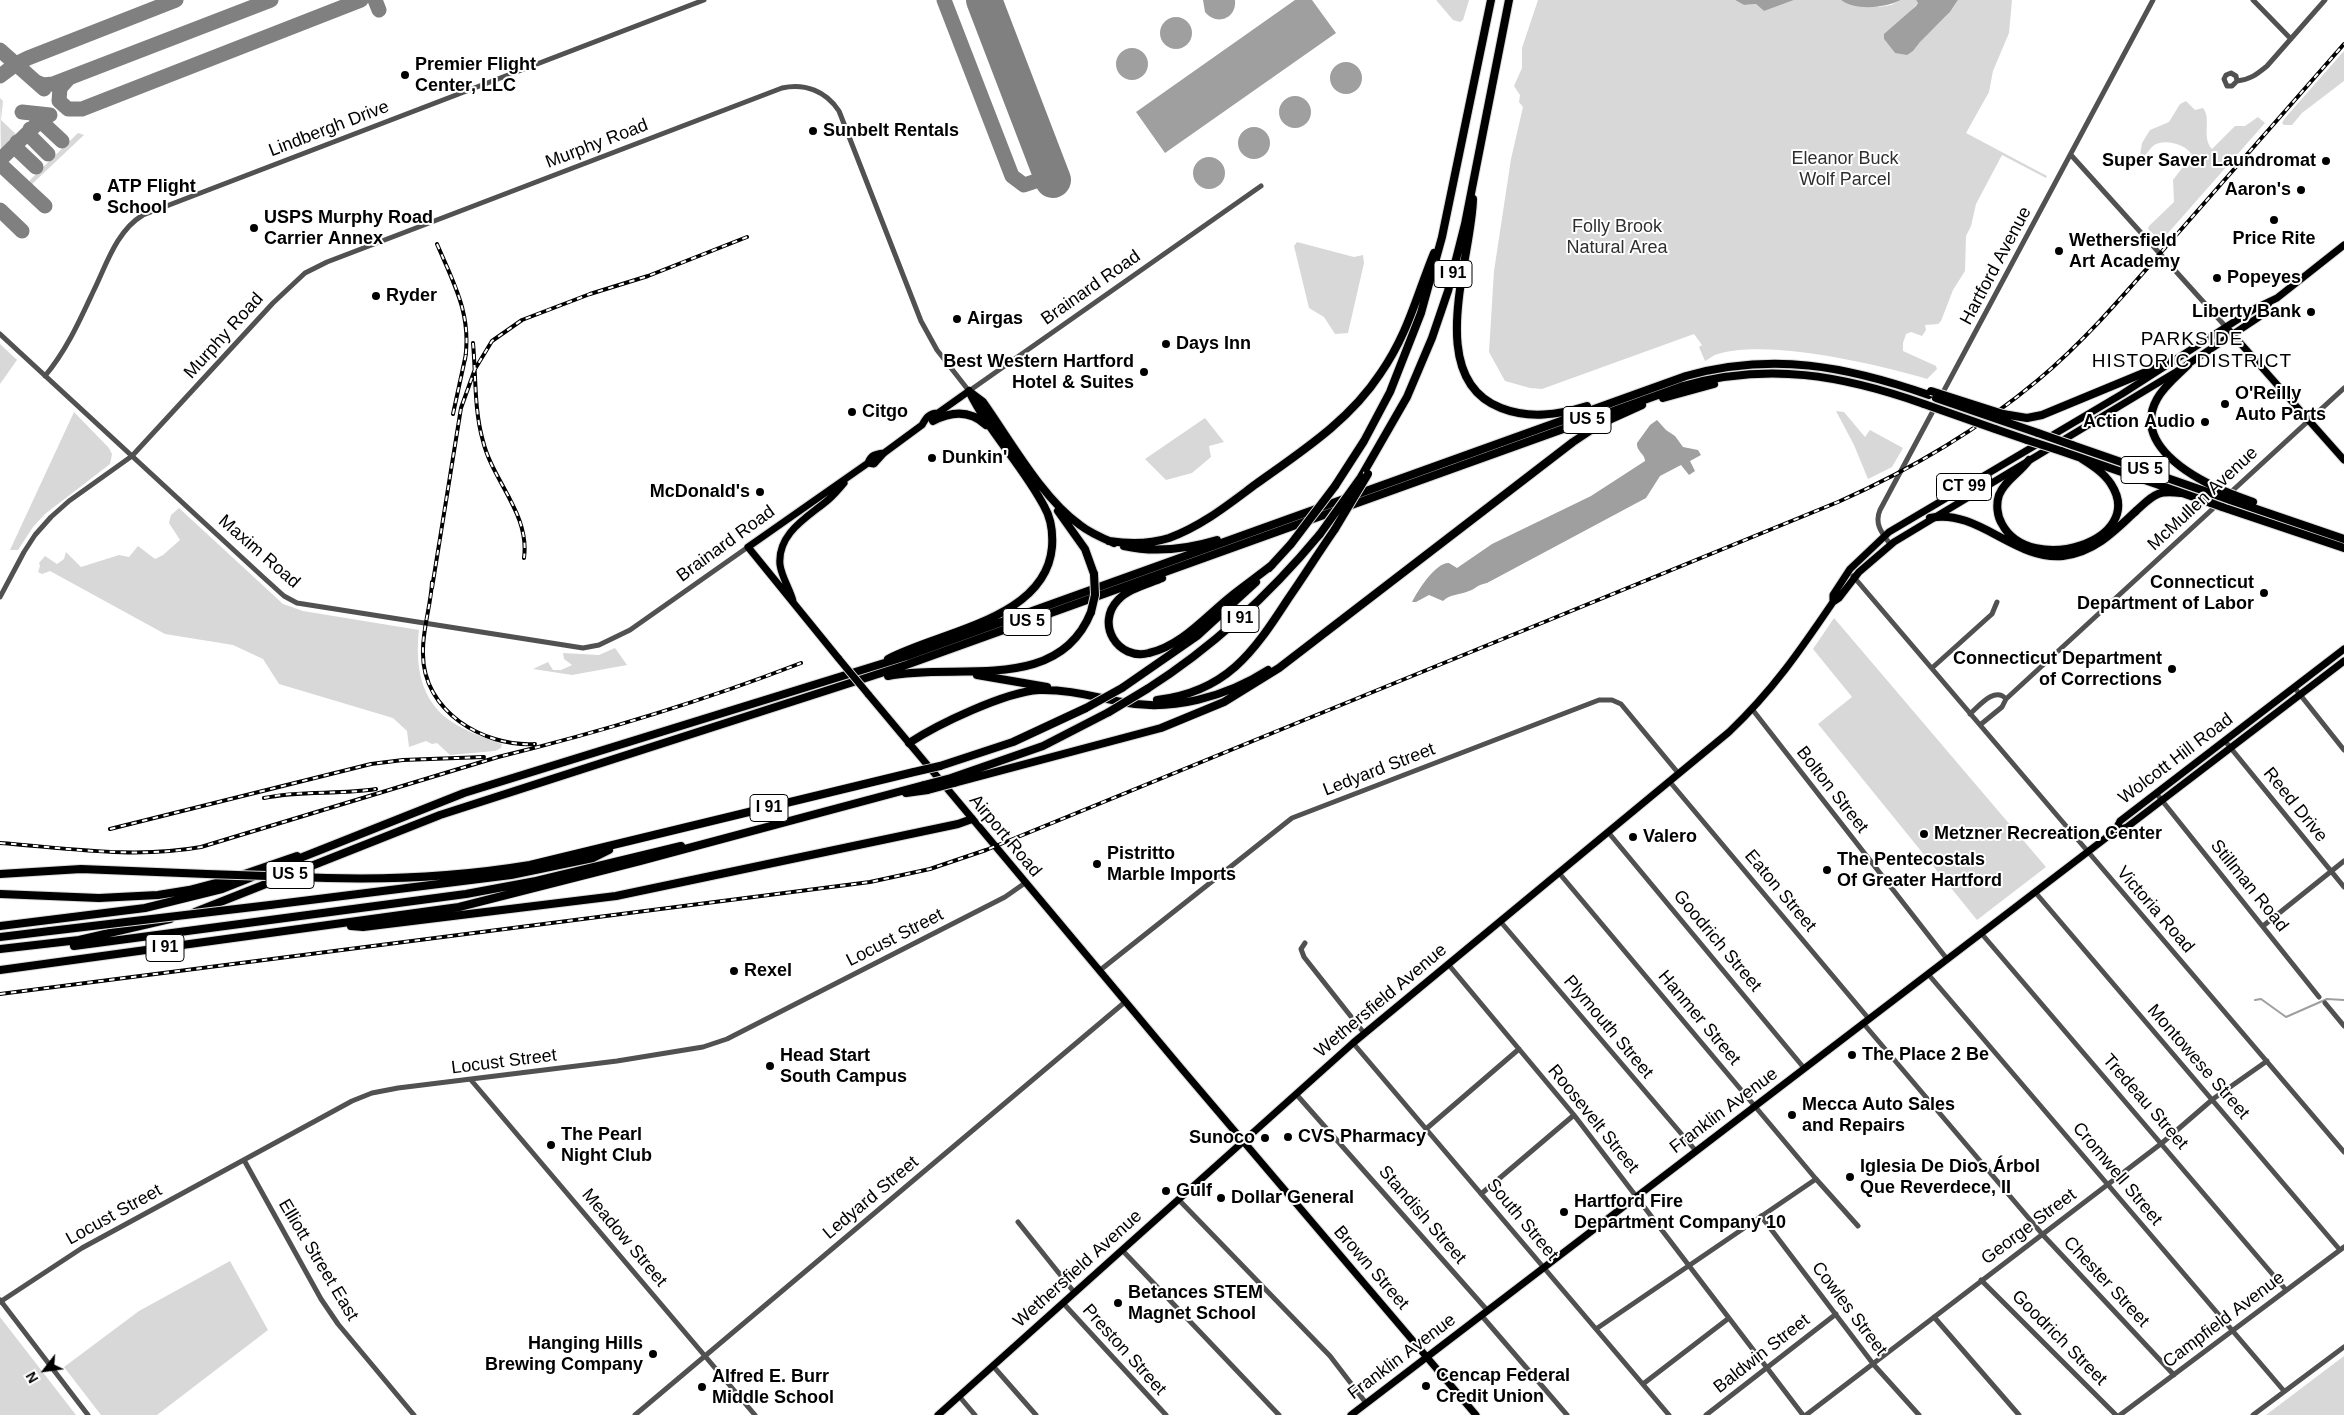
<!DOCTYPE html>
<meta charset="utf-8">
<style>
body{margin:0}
#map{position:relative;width:2344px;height:1415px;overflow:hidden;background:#fff;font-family:Arial,sans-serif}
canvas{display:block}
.north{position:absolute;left:20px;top:1345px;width:50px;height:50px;-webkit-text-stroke:4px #fff;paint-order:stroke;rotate:240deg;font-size:14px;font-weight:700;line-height:20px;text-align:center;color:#000}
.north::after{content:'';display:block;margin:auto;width:18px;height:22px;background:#000;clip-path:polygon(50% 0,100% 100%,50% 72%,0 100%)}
</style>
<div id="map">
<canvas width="2344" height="1415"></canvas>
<div class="north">N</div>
</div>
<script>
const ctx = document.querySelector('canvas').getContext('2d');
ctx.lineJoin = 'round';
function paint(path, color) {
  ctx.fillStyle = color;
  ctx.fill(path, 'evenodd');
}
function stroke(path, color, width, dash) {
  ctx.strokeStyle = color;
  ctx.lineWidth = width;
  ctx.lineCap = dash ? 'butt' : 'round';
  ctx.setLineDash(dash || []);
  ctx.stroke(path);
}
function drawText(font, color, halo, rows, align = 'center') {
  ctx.font = font + ' Arial,sans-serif';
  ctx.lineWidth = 4;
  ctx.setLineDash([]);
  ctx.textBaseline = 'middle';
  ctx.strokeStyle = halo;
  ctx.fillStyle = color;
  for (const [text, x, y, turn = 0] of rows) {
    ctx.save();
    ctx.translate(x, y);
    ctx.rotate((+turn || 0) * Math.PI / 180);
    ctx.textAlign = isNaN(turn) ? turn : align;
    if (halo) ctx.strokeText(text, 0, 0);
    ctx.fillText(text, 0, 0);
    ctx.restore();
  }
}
const green = new Path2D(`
 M1436,0H1469L1463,20L1460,22L1453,20Z
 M1538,0H1735L1744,5L1756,4L1764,11L1794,0H1841L1858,6L1879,7L1891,5L1901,0H1916L1918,3L1884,39L1895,53L1913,51C1925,32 1947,21 1958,0H2012L2009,33L1993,71L1989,92L1966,133L2047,176L2046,178L2002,155L1976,204L1971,226L1966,236L1965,271L1953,290L1941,321L1938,324L1925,325L1926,330L1922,336L1911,332L1906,334L1903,343V351L1936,366L1937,369L1927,379C1875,364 1770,339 1718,354C1713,355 1709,359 1705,361L1699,347L1702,345L1694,334L1542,389L1530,388L1505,381L1489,352L1494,271L1511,159L1523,107L1519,102L1520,95L1514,86L1522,68V48Z
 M2344,51V81L2302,113L2292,125H2284L2282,123L2285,118Z
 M0,98L3,101L1,120L20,138L1,156Z
 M2186,101L2195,110L2203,108C2212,119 2201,137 2212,149L2235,126H2245L2258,117L2265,123L2161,241L2148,229L2149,226L2174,202L2173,180L2192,155C2186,144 2163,138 2153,146C2150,149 2146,154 2143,158L2140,155L2142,143L2150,130L2169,122L2180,104Z
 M78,133L84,135L32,184H30V180Z
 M1297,242L1354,257L1363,255L1364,263L1348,333L1335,334L1324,317L1309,308L1294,246Z
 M0,344L17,360L0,384Z
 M1836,411L1844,412L1865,437L1870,430L1903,448L1892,467L1868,479L1854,445Z
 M74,412L109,448L112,454L110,464L45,514L33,527L18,550H10Z
 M1205,418L1224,442L1209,446L1211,457L1192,473L1166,480L1145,459Z
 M179,508L283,604L303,611L419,630C415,665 420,701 452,722C467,732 485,738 502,744L501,748L495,751L450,755L437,743L432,744L426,741L409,747L407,731L393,718L279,684L263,659L233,645L165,634L50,571L42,574L38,572L40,566L39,563L45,556L57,564L64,559L66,552L81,567L119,555L129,557L138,546L155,559L163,555L180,540L169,523L171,515Z
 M1834,618L2046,867L1977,920L1818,724L1852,697L1813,649Z
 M615,648L627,665L572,675L533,669L548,662L553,670H561L572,665L564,659L563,653L599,655Z
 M230,1261L268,1330L157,1415H101L64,1367L139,1311Z
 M0,1317L76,1415H0Z
 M2344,1356V1415H2266Z`);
const water = new Path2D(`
 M1203,0H1235C1237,19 1216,26 1205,12Z
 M1295,0H1312L1336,33L1165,153L1136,112Z
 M1735,0H1794L1764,11L1756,4L1744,5Z
 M1841,0H1901C1884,8 1856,11 1841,0Z
 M1916,0H1958L1950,12L1920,42L1913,51L1907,55L1895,53L1884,39V34L1916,6L1918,3Z
 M1160 33a16 16 0 1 1 32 0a16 16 0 1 1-32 0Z
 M1116 64a16 16 0 1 1 32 0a16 16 0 1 1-32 0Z
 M1330 78a16 16 0 1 1 32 0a16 16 0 1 1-32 0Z
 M1279 112a16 16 0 1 1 32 0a16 16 0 1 1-32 0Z
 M1238 143a16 16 0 1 1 32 0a16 16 0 1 1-32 0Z
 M1193 173a16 16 0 1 1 32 0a16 16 0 1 1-32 0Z
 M1657,420L1666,430L1675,436L1683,447L1698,450L1701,455L1690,461L1695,471L1689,475L1681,465L1660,476L1646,498L1487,583C1475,586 1477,588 1469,591C1460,595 1450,594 1443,601L1429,595L1416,602H1412C1418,590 1436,562 1449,563L1457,568L1492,544L1591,496L1645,461C1645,454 1636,451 1637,443L1650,425Z`);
const stream = new Path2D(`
 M2255,1000L2261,999L2286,1017L2327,999L2344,1000`);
const taxiway = new Path2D(`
 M375,0L379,10
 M944,0L1012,176L1024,185L1051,176
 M0,50L44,89
 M0,76L16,64L28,58L176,0
 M69,78L60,88L59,101L68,109H82L361,0
 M36,82L43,85L53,84L271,0
 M22,112L50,115
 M33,114L62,141
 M30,129V136L48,154
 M17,142L18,150L36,167
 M0,160L46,115
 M0,164L45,206
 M0,210L22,231`);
const runway = new Path2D(`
 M984,0L1053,180`);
const minor = new Path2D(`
 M2253,0L2291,39
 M2237,81L2236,76L2231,73L2226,75L2224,79L2227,86H2232L2237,81C2250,80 2257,74 2267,66L2325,0
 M2071,155L2226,327
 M0,334L263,577L284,596L297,603L583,648L599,645L630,630L748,547
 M45,376C66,351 79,322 93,292C106,266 116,231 143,215L704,0
 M1890,544C1882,533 1874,524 1880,510L2153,0
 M1853,576L2344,1152
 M0,597L24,552L35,535L51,517L69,501L132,456L273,303L305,273L327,262L782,88C805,83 826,91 839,111L921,321L937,350L969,391L1261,186
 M1932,668L1992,614L1997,602
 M2294,687L2344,750
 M1752,709L1947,959
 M1970,714C1979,706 1995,686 2006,699
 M1980,725L2002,707L2006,699L2344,388
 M2225,741L2344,887
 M1670,782L1869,1019
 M2156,793L2319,997
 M1608,832L1804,1068
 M1559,873L1816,1179L1858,1226
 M2035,892L2340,1250
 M1500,921L1696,1151
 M2263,926L2344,861
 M1981,933L2286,1290
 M1305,943L1301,949L1304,957L1364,1033
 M1448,964L1574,1115L1803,1415
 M1099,971L1292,818L1599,700H1612L1621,704L1679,774
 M1928,974L2284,1391
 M2325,1003L2344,1026
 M1863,1023L2043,1235L2174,1375
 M1353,1043L1669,1415
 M471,1080L755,1415
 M1296,1094L1487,1310
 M1426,1129L1519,1049
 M244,1160L321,1299L338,1324L414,1415
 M1481,1194L1574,1115
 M1178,1199L1330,1356L1366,1403
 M1761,1216L1874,1365L1919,1415
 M1018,1222L1074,1292
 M1122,1250L1279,1415
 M1981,1280L2116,1415
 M0,1300L88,1415
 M0,1302L82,1248L352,1101L372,1093L398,1088L617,1061L703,1047L727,1039L1005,897L1025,883
 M1063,1303L1166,1415
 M1481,1315L1567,1415
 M1934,1317L2019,1415
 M1596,1329L1816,1179
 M993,1366L1036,1415
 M1643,1384L1729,1318
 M959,1396L975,1415
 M635,1415L1125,1002
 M1706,1415L1836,1314
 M1806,1415L2162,1143L2213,1099L2267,1061
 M2120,1415L2344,1247
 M2253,1415L2344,1347`);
const major = new Path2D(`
 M2226,327L2344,460
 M868,463C871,455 875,454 884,453
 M793,601C790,589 782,578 780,565C777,533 808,517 828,500C834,495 839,489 844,483
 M1833,602L1839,598L1859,572L1894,542L2176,372L2259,317L2265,311L2269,303
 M839,659L748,547L868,463L874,464L884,453L922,425C926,418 929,413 938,413L969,391
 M868,694L1181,1068L1476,1415
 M2115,831L2120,821L2344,649
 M938,1415L1353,1043L1729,732C1773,690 1799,652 1833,602V595L1850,569L1889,532L2122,394L2254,309L2277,298L2344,245
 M1351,1415L2115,831L2127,827L2344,661`);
const highway = new Path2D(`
 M1473,199C1472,258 1423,378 1501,408C1529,419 1558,415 1587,406
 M2188,365C2177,376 2164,386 2157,399C2132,444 2192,477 2224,491
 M971,393L983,402C1010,440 1042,498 1080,525C1090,533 1102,538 1114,543
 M1663,398L1714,384
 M2003,414L2027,418L2042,415L2175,360
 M2000,420L2038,433
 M933,421C952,411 970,410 986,425
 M1995,429L2027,440
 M2072,445L2219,496
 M2061,451L2211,503
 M2029,460C2020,473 2005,480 1999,495C1996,504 1997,516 2002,524C2030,577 2148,541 2111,484C2104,473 2093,466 2082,459
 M1361,477L1407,397L1432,338L1448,291L1465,224L1509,0
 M1335,486L1364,441L1390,392L1421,313L1442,237L1491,0
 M2234,495L2253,502
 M2230,500L2344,539
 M2222,507L2344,548
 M1058,511L1085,549L1094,574
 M1930,518C1978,508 2015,561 2063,556C2095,552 2115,531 2137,510C2143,505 2150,497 2158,494C2165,491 2173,492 2181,493
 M1109,541C1129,544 1150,544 1169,538C1202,526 1229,504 1256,484C1302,451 1349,421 1380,374C1408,334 1416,297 1434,253
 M1124,546C1155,553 1187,549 1217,540
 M1269,568L1291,544
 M1162,578C1148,584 1128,589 1118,600C1095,624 1118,661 1149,653C1181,646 1205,617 1230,597C1244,586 1258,576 1272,565
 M888,659C941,631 1046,619 1052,547C1053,533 1051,518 1044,506C1023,466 989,432 969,391
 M977,675L1047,687
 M888,676C955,662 1058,695 1091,612
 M1122,688L1197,636L1256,582
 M1147,689C1213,647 1270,594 1320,534
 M1157,700C1226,692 1253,653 1288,599C1304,576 1319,552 1335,529
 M909,743C938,724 1005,692 1039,690C1067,689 1095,697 1122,702C1171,712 1226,697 1268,670
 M940,766L1013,742L1086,708
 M951,778L1043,746L1109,712
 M954,783L1161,728L1224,702L1279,668L1573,442L1600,424L1642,405
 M906,793L928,790
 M0,874L81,869L207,874
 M327,878C396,880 463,876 530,865L914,772
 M0,894L99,898L158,895L189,890L227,880L297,856
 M270,905L511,875L593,858L609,850
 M195,912L440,815L906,665L1683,386C1768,362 1842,375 1924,404
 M0,926L145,908L222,889L464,793L907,656L1686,376C1773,352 1846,366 1929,395
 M351,926L363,927L616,896L958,824L972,819
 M0,937L50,931
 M74,946L466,894L536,881L681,846
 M0,949L79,940L170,919
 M0,970L459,907L640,861L924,785`);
const rail = new Path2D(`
 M437,244C454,284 472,315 465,360
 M473,343C476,375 474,410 483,441C493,482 530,514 524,558
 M453,414L466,354
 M432,582C431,606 422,630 423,654C423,711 483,747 535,744
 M432,588L461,408L475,369L492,341L522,320L590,294L648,276L747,237
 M264,798C301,790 338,795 376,789
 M110,829L371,764L403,760L484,757
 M0,843C67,848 134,859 201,847L498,757C601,732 703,701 801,663
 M0,994L870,882L930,869L986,850L1838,502C1910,470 1977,431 2038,380C2087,339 2129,289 2171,241C2229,175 2286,110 2344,44`);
const majorBridge = new Path2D(`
 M839,659L868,694`);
const highwayBridge = new Path2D(`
 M1931,391L2003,414
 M1936,398L2000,420
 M1924,404L1995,429
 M2038,433L2072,445
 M2027,440L2061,451
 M2224,491L2234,495
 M2219,496L2230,500
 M2211,503L2222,507
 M1335,529L1368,474
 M1320,534L1361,477
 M1291,544L1335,486
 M1091,612L1095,595L1094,574
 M1086,708L1122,688
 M1109,712L1147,689
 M914,772L940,766
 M924,785L951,778
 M928,790L954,783
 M207,874L327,878
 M50,931L270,905`);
const markers = [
 [405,75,5,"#000"],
 [813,131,5,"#000"],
 [2326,161,5,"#000"],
 [2301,190,5,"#000"],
 [97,197,5,"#000"],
 [2274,220,5,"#000"],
 [254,228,5,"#000"],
 [2059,251,5,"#000"],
 [2217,278,5,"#000"],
 [376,296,5,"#000"],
 [2311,312,5,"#000"],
 [957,319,5,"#000"],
 [1166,344,5,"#000"],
 [1144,372,5,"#000"],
 [2225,404,5,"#000"],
 [852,412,5,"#000"],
 [2205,422,5,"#000"],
 [932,458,5,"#000"],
 [760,492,5,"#000"],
 [2264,593,5,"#000"],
 [2172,669,5,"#000"],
 [1924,834,5,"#000"],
 [1633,837,5,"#000"],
 [1097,864,5,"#000"],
 [1827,870,5,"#000"],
 [734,971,5,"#000"],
 [1852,1055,5,"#000"],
 [770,1066,5,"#000"],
 [1792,1115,5,"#000"],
 [1288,1137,5,"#000"],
 [1265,1138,5,"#000"],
 [551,1145,5,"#000"],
 [1850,1177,5,"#000"],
 [1166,1191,5,"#000"],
 [1221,1198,5,"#000"],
 [1564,1212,5,"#000"],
 [1118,1303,5,"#000"],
 [653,1354,5,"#000"],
 [1426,1386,5,"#000"],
 [702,1387,5,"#000"]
];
const shields = [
 [1453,274,38],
 [1587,420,48],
 [2145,470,48],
 [1964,487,55],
 [1240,619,38],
 [1027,622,48],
 [769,808,38],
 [290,875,48],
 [165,948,38]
];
const shieldNames = [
 ["I 91",1453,274],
 ["US 5",1587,420],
 ["US 5",2145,470],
 ["CT 99",1964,487],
 ["I 91",1240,619],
 ["US 5",1027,622],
 ["I 91",769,808],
 ["US 5",290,875],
 ["I 91",165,948]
];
const poiNames = [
 ["Premier Flight",415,65],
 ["Center, LLC",415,86],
 ["Sunbelt Rentals",823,131],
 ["Super Saver Laundromat",2316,161,"right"],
 ["ATP Flight",107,187],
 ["School",107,208],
 ["Aaron's",2291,190,"right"],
 ["USPS Murphy Road",264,218],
 ["Carrier Annex",264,239],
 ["Price Rite",2274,239,"center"],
 ["Wethersfield",2069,241],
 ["Art Academy",2069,262],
 ["Popeyes",2227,278],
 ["Ryder",386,296],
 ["Liberty Bank",2301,312,"right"],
 ["Airgas",967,319],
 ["Days Inn",1176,344],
 ["Best Western Hartford",1134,362,"right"],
 ["Hotel & Suites",1134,383,"right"],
 ["O'Reilly",2235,394],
 ["Auto Parts",2235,415],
 ["Citgo",862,412],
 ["Action Audio",2195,422,"right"],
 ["Dunkin'",942,458],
 ["McDonald's",750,492,"right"],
 ["Connecticut",2254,583,"right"],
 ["Department of Labor",2254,604,"right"],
 ["Connecticut Department",2162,659,"right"],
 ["of Corrections",2162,680,"right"],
 ["Metzner Recreation Center",1934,834],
 ["Valero",1643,837],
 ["Pistritto",1107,854],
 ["Marble Imports",1107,875],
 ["The Pentecostals",1837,860],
 ["Of Greater Hartford",1837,881],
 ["Rexel",744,971],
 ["The Place 2 Be",1862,1055],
 ["Head Start",780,1056],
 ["South Campus",780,1077],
 ["Mecca Auto Sales",1802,1105],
 ["and Repairs",1802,1126],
 ["The Pearl",561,1135],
 ["Night Club",561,1156],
 ["CVS Pharmacy",1298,1137],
 ["Sunoco",1255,1138,"right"],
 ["Iglesia De Dios Árbol",1860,1167],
 ["Que Reverdece, II",1860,1188],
 ["Gulf",1176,1191],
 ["Dollar General",1231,1198],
 ["Hartford Fire",1574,1202],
 ["Department Company 10",1574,1223],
 ["Betances STEM",1128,1293],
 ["Magnet School",1128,1314],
 ["Hanging Hills",643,1344,"right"],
 ["Brewing Company",643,1365,"right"],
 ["Cencap Federal",1436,1376],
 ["Credit Union",1436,1397],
 ["Alfred E. Burr",712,1377],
 ["Middle School",712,1398]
];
const streetNames = [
 ["Lindbergh Drive",329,129,-21],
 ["Murphy Road",597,144,-21],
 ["Hartford Avenue",1996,266,-62],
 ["Brainard Road",1091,288,-35],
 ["Murphy Road",224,336,-48],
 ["McMullen Avenue",2203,499,-43],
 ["Brainard Road",726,544,-36],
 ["Maxim Road",259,552,41],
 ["Wolcott Hill Road",2176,759,-37],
 ["Ledyard Street",1379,770,-21],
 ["Bolton Street",1832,790,52],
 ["Reed Drive",2295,805,51],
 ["Airport Road",1005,836,50],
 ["Stillman Road",2249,886,51],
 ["Eaton Street",1780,891,50],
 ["Victoria Road",2155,910,49],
 ["Locust Street",895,938,-27],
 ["Goodrich Street",1717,941,50],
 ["Wethersfield Avenue",1381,1001,-40],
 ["Hanmer Street",1699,1018,50],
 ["Plymouth Street",1608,1027,50],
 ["Locust Street",504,1062,-7],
 ["Montowese Street",2198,1062,49],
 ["Tredeau Street",2145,1102,49],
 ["Franklin Avenue",1724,1111,-37],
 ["Roosevelt Street",1593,1119,51],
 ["Cromwell Street",2117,1174,50],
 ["Ledyard Street",871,1198,-40],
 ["Locust Street",114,1215,-29],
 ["Standish Street",1422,1215,49],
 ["South Street",1522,1220,50],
 ["George Street",2029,1227,-37],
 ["Meadow Street",624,1238,50],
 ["Elliott Street East",318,1260,59],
 ["Brown Street",1371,1268,49],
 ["Wethersfield Avenue",1078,1269,-42],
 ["Chester Street",2106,1282,47],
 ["Cowles Street",1849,1309,53],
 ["Campfield Avenue",2224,1320,-37],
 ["Goodrich Street",2059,1338,45],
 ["Preston Street",1124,1350,48],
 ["Baldwin Street",1762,1354,-38],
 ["Franklin Avenue",1402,1357,-37]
];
const parkNames = [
 ["Eleanor Buck",1845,159],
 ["Wolf Parcel",1845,180],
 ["Folly Brook",1617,227],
 ["Natural Area",1617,248]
];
const neighbourhoodNames = [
 ["PARKSIDE",2192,340],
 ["HISTORIC DISTRICT",2192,362]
];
paint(green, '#d8d8d8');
paint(water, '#9f9f9f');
stroke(stream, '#9f9f9f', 2);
stroke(taxiway, '#808080', 15);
stroke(runway, '#808080', 36);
stroke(major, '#dbdbdb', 9);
stroke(highway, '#dbdbdb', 10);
stroke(minor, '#515151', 5);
stroke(major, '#000', 7);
stroke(highway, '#000', 8);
stroke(rail, '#000', 4);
stroke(rail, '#fff', 2, [5.5]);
stroke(majorBridge, '#dbdbdb', 9, []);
stroke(highwayBridge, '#dbdbdb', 10, []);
stroke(majorBridge, '#000', 7);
stroke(highwayBridge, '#000', 8);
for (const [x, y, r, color] of markers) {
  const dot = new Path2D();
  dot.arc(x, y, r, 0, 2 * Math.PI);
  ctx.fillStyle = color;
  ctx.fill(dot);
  stroke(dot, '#fff', 2);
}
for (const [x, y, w] of shields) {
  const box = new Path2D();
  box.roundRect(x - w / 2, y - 13.5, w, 27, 4);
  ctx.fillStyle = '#fff';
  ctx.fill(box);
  stroke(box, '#000', 1);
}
drawText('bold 16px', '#000', null, shieldNames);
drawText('bold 18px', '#000', '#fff', poiNames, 'left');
drawText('18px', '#000', '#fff', streetNames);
drawText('18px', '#2f2f2f', '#fff', parkNames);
ctx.letterSpacing = '1px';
drawText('19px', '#000', '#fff', neighbourhoodNames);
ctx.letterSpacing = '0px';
</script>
